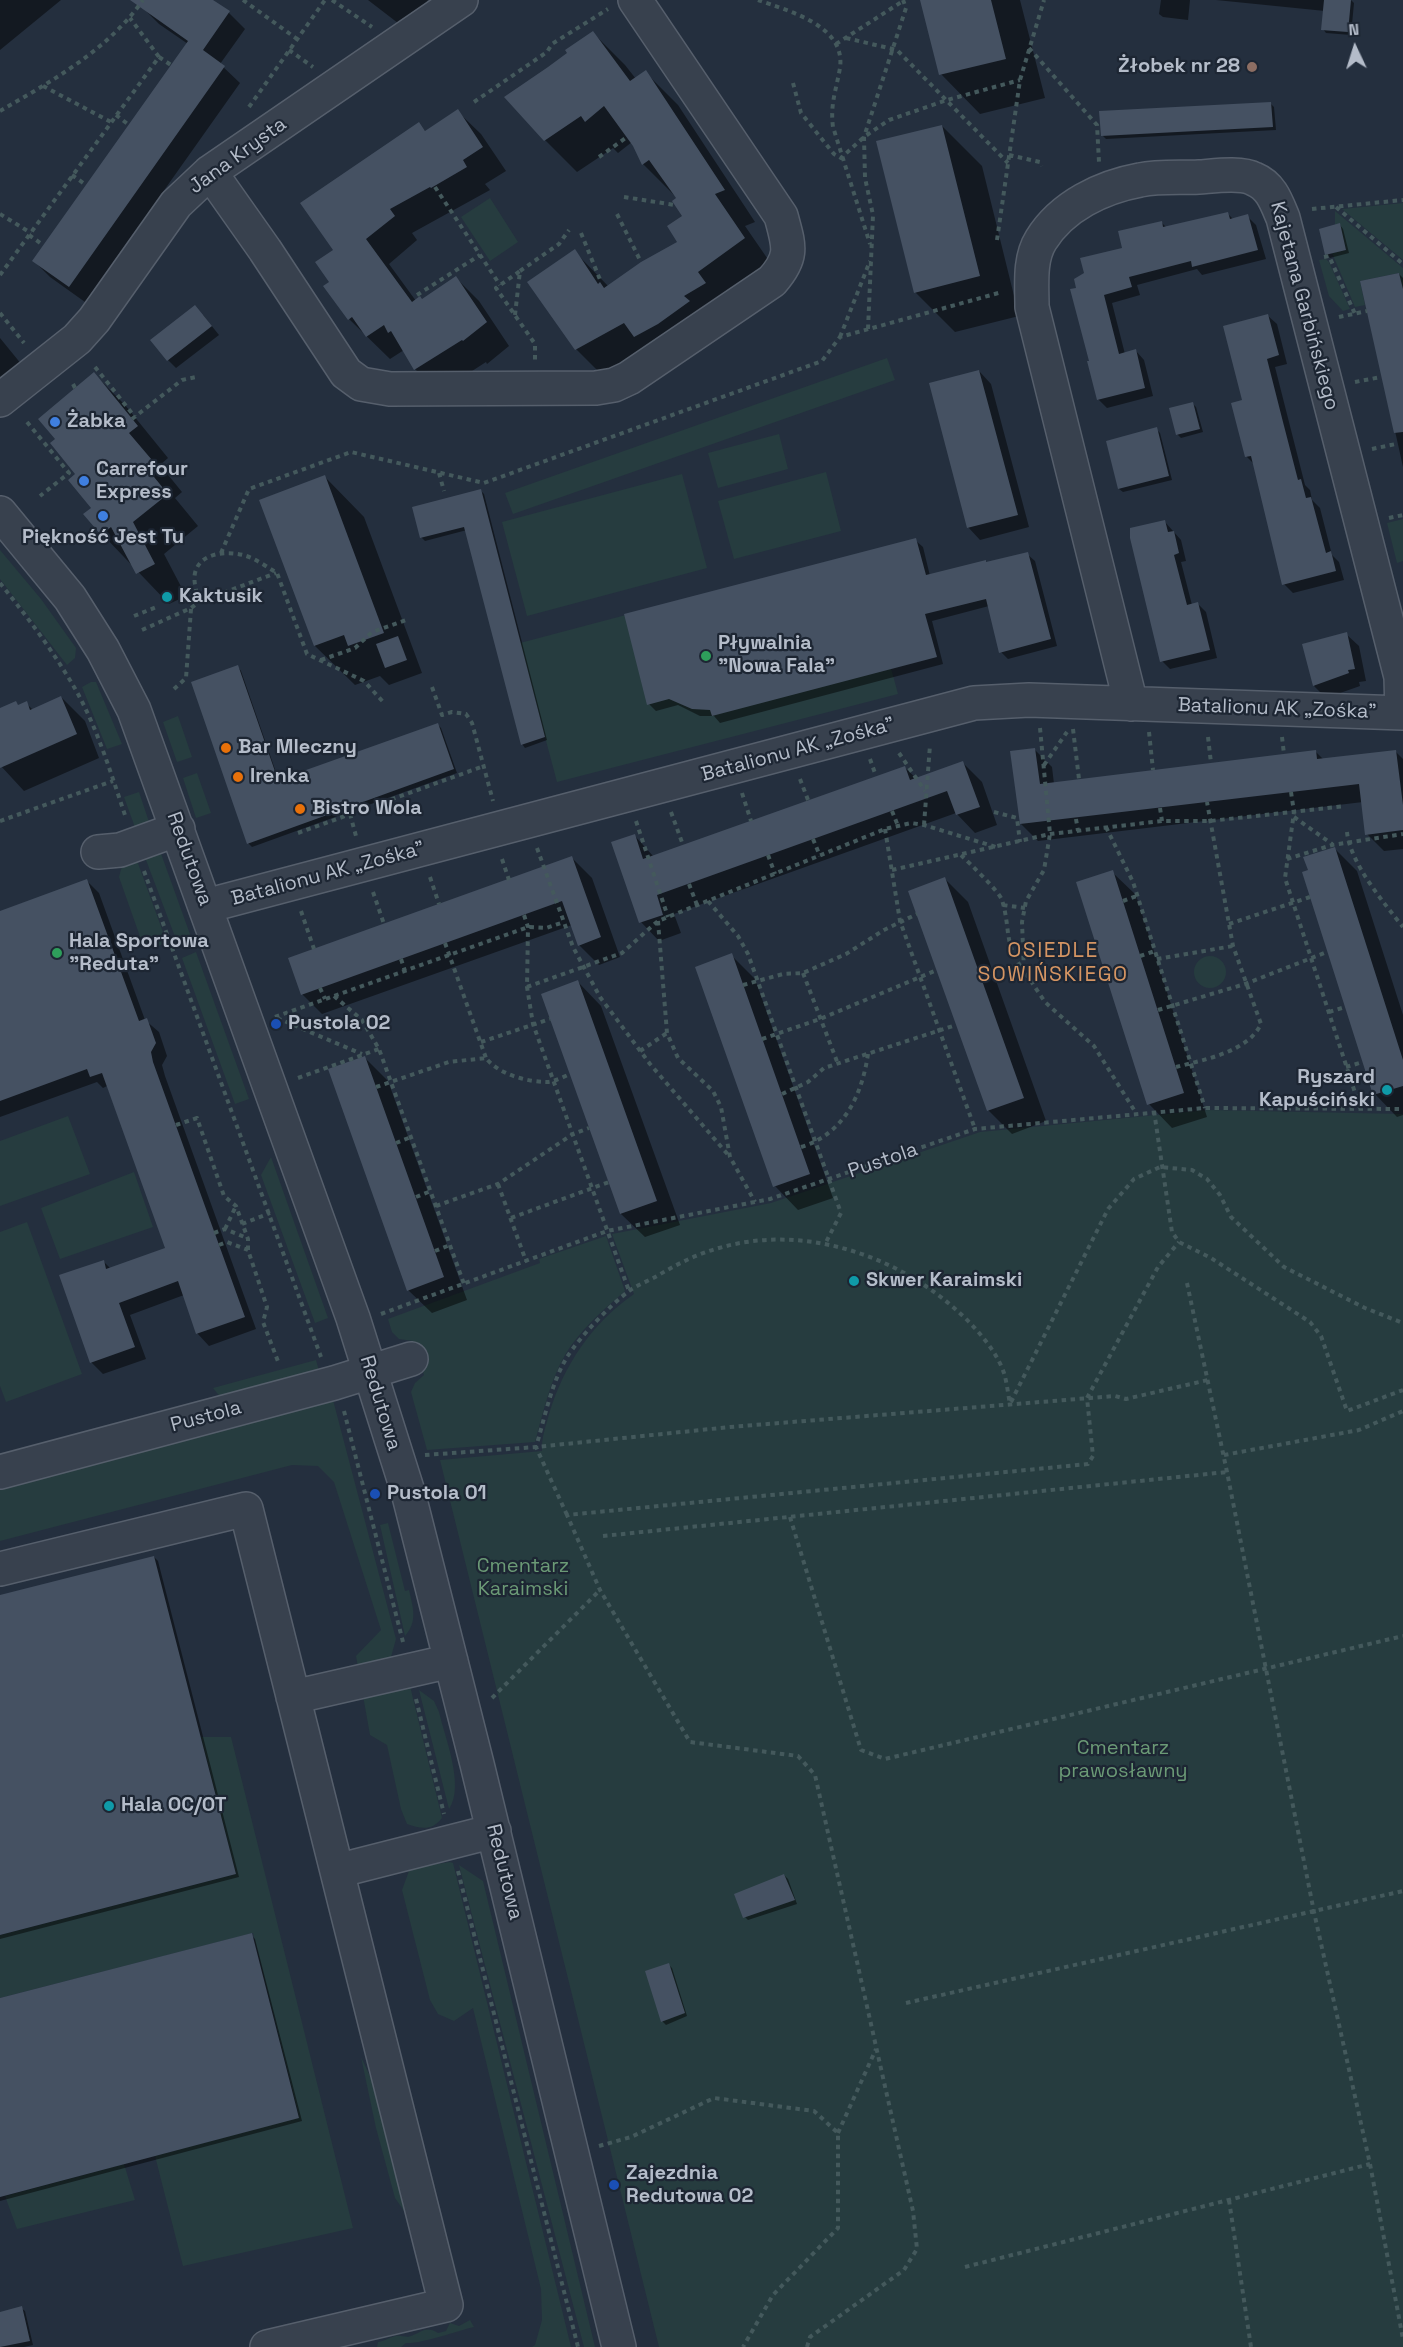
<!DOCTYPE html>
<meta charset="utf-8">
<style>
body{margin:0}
#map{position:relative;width:1403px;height:2347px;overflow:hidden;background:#242f3e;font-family:"Space Grotesk",sans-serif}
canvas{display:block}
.north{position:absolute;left:1325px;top:18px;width:60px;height:60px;-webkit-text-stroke:4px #1d2633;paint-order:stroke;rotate:356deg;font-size:16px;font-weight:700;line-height:24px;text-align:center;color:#b4bcc9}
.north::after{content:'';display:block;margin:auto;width:21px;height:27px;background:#b4bcc9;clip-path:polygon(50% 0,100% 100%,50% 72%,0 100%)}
</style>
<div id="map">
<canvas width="1403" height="2347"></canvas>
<div class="north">N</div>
</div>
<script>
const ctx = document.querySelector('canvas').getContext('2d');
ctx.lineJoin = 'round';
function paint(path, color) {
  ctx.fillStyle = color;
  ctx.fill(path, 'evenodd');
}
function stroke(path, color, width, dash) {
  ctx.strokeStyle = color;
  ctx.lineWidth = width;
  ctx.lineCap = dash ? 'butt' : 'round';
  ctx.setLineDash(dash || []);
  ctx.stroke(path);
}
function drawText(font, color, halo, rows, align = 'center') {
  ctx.font = font + ' "Space Grotesk",sans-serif';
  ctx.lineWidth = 4.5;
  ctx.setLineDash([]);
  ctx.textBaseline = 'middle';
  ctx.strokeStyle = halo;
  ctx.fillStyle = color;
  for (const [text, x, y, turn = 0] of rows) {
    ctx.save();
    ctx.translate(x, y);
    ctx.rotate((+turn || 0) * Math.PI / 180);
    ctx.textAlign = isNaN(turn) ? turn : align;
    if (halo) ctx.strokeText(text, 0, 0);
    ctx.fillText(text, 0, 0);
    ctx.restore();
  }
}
const green = new Path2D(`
 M490,198L518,242L490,261L461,217Z
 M1403,203V260L1342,209Z
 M1335,211L1403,268V289L1399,273L1360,281L1365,305L1355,307L1332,253L1346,250L1340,224L1335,225Z
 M1326,259L1329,262L1350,309L1343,311L1329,296L1319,260Z
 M887,358L895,380L513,514L505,493Z
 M779,434L788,469L718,488L708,453Z
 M826,472L841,531L734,559L718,501Z
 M682,474L707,568L527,616L502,522Z
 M1403,519V561L1397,563L1387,523Z
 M0,550L41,599L76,648L75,658L67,665L0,579Z
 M860,553L898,694L557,782L520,643Z
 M91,682H96L122,744L107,749L82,687Z
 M178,716L192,757L177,762L163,722Z
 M197,773L211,813L196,818L183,778Z
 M139,792L150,825L137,833L124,797Z
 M159,848L191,937L177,942L143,852Z
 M135,855L167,943L148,949L144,948L119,877L123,862Z
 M196,952L249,1099L235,1104L182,958Z
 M1194 972a16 16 0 1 1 32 0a16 16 0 1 1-32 0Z
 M1208,1110L1403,1114V2347H659L440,1460L542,1451C541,1438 546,1426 549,1414C564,1365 591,1324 634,1294L612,1234L771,1203L980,1132Z
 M68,1116L90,1174L0,1206V1141Z
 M271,1157L328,1318L315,1323L261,1175Z
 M134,1172L153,1227L60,1259L41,1208Z
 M27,1222L82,1374L6,1402L0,1386V1232Z
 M606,1236L625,1291C603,1310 580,1330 565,1355C550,1381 543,1413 535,1442L427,1450L411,1392L415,1383L424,1375L413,1341L399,1339L392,1332L388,1319L540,1263L539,1259Z
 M316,1360L319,1371L221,1398L213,1388Z
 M333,1400L396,1639L389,1664L410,1686L442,1818C432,1831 421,1829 407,1824L401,1809L387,1745L370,1735L356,1656L381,1630L334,1482L318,1466L292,1465L0,1541V1486Z
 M388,1523L405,1591L409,1590C413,1608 418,1621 405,1636L380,1525Z
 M419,1690L434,1701L439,1712C445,1738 465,1786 449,1809Z
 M201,1737H231L353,2228L183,2266L155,2156L299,2117L253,1933L0,1998V1935L236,1874Z
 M450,1862L453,1863L571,2347H532L535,2345L542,2320L541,2289L473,2008L454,2021L438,2014L430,2000L402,1890L409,1871L419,1867Z
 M459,1865L483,1881L595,2347H584Z
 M361,2057L377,2091L423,2238L395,2198L376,2128Z
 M124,2164L135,2200L17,2229L5,2196Z
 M470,2320L474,2327C456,2331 422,2344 406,2343L401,2347H377L378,2342C385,2341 390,2337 396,2336C401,2335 407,2338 411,2336C421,2333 425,2325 438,2333L446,2331L450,2323L459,2326Z`);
const shadow = new Path2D(`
 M0,0H61L0,50Z
 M148,0H211L229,13L245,29L220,64L240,83L85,302L50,277L34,261L188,44L159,24L143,8Z
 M368,0H428L407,30Z
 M922,0H1020L1045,98L980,114L941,74Z
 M1161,0H1190L1188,20L1163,17L1159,14Z
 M1216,0H1351L1354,3L1351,35L1326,33L1323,29L1325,11Z
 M593,33L625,65L636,79L645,72L678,105L755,222L745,226L776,271L609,382L576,349L574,251L609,287L679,242L684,216L678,199L643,164L632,142L618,153L613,148L577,172L545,140L549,69Z
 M1271,104L1274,107L1276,130L1106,139L1102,135Z
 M457,111L481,134L506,171L485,184L490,190L412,233L417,240L389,264L416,301H422L456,278L479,301L509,346L487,364L486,362L438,393L415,369L404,350L390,359L349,319L331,282L335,250L419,124L426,132Z
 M942,126L982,166L1019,316L955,332L915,292Z
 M1228,214L1234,220L1247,216L1256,225L1266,259L1202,275L1197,269L1137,285L1140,295L1112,303L1125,354L1136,351L1144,360L1153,396L1107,408L1098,399L1078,289L1124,249L1161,222L1167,228Z
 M1340,225L1343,229L1349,253L1330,258L1327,254Z
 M1399,274L1403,278V467L1362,282Z
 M203,315L219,335L176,368L168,360Z
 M1268,316L1277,324L1287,364L1275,367L1305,485L1310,490L1312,500L1320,508L1332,555L1339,562L1344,580L1293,593L1284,584L1255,465L1247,457L1244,401Z
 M0,338L22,365L0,383Z
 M979,371L991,384L1029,527L980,540L968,527Z
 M94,374L125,405L168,458L160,465L182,492L175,498L198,526L164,554L186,596L169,604L102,534L77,474Z
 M1193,404L1196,407L1203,432L1181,438L1177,434Z
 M1156,429L1160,433L1172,480L1123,492L1119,489Z
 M325,477L364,517L422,673L389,685L380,676L355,685L315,646L261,501Z
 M480,490L484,494L547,740L525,748L522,744L467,530L425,541L421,537Z
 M1165,522L1181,540L1186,561L1181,562L1192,605L1198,604L1206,612L1217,658L1170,669L1162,661Z
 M915,540L923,547L930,576L985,561L988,563L1027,554L1035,561L1057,646L1008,659L1001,652L989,606L932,621L943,664L720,723L714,716H700L678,705L656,711L649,704Z
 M1346,634L1359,646L1366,681L1359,682L1360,686L1326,698L1314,686Z
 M238,667L241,671L279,781L437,724L441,728L457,773L252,847L248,843Z
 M61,697L85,721L99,758L24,791L0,765V710L26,703L33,710Z
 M1035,750L1052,767L1054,784L1315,751L1324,760L1396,752L1403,759V849L1384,851L1367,834L1363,802L1038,841L1021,824Z
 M963,763L982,782L997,825L975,833L956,813L674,914L681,933L659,941L641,922L613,843L634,835L654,857L904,767L917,779Z
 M1334,848L1357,871L1403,1015V1115L1397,1117L1375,1094L1310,871Z
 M572,858L592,878L620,957L599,965L579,945L572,925L322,1014L302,994Z
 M1112,872L1136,895L1207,1117L1172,1128L1149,1104Z
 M945,879L968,902L1046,1121L1012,1134L988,1110Z
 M87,881L99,893L145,1020L159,1032L167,1056L162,1065L165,1076L256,1329L209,1346L197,1333L184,1295L130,1315L146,1359L103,1374L91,1362L103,1261L111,1269L167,1248L107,1086L103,1088L97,1082L0,1117V912Z
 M731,955L755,979L833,1198L798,1210L775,1186Z
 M578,982L601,1006L680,1225L645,1237L621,1214L543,995Z
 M365,1058L388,1081L467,1300L432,1313L408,1290Z
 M154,1557L158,1561L239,1877L0,1939V1597Z
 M784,1875L788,1879L797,1904L748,1920L745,1917Z
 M251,1935L255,1939L302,2121L0,2201V2000Z
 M669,1965L672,1968L687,2016L666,2025L662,2021Z
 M21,2308L25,2311L33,2345L24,2347H0V2313Z`);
const building = new Path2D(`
 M130,0H213L230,11L203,50L225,66L69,287L32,261L188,41Z
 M920,0H991L1006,59L939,75Z
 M1324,0H1351L1348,32L1321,30Z
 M593,31L630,81L646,70L725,190L715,194L745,238L698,272L706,283L684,296L690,301L658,324L634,337L624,323L575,350L527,282L575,249L598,284L600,282L604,288L641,262L677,242L667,226L682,216L672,201L676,198L649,160L642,165L633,146L604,106L585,122L581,116L544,141L504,97L548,67L567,53L565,50Z
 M1271,102L1273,127L1101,136L1099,111Z
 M458,109L483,147L463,160L467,167L431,188L430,187L390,209L395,216L366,239L412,302L420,296L422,299L456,276L487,322L463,341L462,340L414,370L391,331L388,333L384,325L366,337L352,317L348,320L323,286L329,282L315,262L333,250L300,203L419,122L425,131Z
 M942,125L980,276L914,293L876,141Z
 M1228,212L1230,219L1248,214L1258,250L1192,267L1191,261L1129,277L1132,287L1104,295L1119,354L1136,349L1145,388L1097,400L1087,361H1089L1070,289L1076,288L1074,279L1084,273L1080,258L1122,248L1118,231L1162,221L1163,227Z
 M1340,223L1346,250L1325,255L1319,229Z
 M1399,273L1403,289V432L1394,433L1360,281Z
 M195,305L212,326L167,361L150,340Z
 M1268,314L1279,355L1267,359L1283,422L1298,480L1301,479L1306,498L1311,497L1326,553L1331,551L1336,571L1282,585L1251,456L1245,457L1231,403L1242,400L1223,326Z
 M979,370L1018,515L967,528L929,383Z
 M94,372L138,426L129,433L152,460L145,466L168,494L133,522L155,564L136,574L111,527L101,535L83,514L91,508L68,480L75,474L50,443L55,439L38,419Z
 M1193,402L1200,429L1176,435L1169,408Z
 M1157,427L1169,476L1118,489L1106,441Z
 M325,475L384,633L348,646L344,635L314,646L259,500Z
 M481,489L545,737L521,745L464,527L420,538L412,507Z
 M1165,520L1168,532L1174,531L1179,553L1174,555L1187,605L1198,602L1210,650L1160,662L1130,538V528Z
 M916,538L926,575L986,560V562L1028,552L1051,639L999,653L986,599L925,614L937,657L712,716L710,710L692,709L669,699L647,705L624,614Z
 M1347,632L1355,669L1348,670L1349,673L1313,686L1302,644Z
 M398,636L407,660L385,668L376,644Z
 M238,665L278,780L438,723L454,769L247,844L191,682Z
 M61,696L77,734L0,768V708L16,701L18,705L27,701L30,710Z
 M1035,748L1040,784L1316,750L1317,759L1396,750L1403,805V830L1365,835L1359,784L1020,824L1010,751Z
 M963,761L980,807L956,815L947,791L657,895L663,915L639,923L611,842L635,834L643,859L905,766L910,780Z
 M1335,847L1403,1060V1086L1373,1095L1302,872L1308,870L1303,857Z
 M572,856L601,937L578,946L562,901L301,995L288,958Z
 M1113,870L1184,1093L1147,1105L1076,882Z
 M945,877L1024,1098L987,1111L908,891Z
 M87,879L139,1021L147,1018L156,1043L151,1052L153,1062L245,1317L196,1334L178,1281L119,1303L135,1347L90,1363L59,1275L104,1260L106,1269L165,1248L102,1073L90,1077L87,1069L0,1101V911Z
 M732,953L810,1174L773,1187L695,967Z
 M578,980L657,1201L620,1214L541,994Z
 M365,1056L444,1277L407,1291L328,1069Z
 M154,1556L236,1874L0,1935V1595Z
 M784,1874L795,1900L743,1918L734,1894Z
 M252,1933L299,2118L0,2197V1998Z
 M669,1963L685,2013L661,2022L645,1971Z
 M22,2306L30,2341L0,2347V2312Z`);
const path = new Path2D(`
 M243,0L297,39
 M332,0L372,27
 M758,0C788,11 846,25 840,68C836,91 830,104 833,127L870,244
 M846,38L897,50L1008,163
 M836,44L903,1
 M1029,48L1097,125L1099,162
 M289,50L313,67
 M159,57L171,65
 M793,83L801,113L834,154L841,158L864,137L889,120L947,100L1020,80
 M43,86L111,122
 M474,102L547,52L552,44L608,9
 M249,107L325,0
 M0,111C52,81 108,50 143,0
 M116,115L129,125
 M1009,155L1040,162L1042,166
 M599,157L627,137
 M72,175L86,185
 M435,187L500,285
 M624,197L675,205
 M1336,207L1403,264
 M1312,209L1403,200
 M0,214L31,233
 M617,214L641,262
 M581,233L601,282
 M29,235L43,245
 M997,240L1020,80L1044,0
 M1324,257L1329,256L1355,314
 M520,271L559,244L569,230
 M0,275L159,57L130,18
 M417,295L480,255
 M0,313L24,343
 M515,315L520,271L496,288L535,344V361
 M1339,317L1367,311
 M868,329L873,215L865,178L864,137L906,8L903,0
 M840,337L870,261
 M95,367L135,417
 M1355,382L1381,377
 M73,384L75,388
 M132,419L182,380L196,377
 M27,422L69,473L40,496
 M1372,449L1396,444
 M439,473L444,491
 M1389,518L1403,515
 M221,553L249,489L351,452L484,483L822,361L840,337L1002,292
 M0,583C24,613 48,644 68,677C95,719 110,771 126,818
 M199,602C197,593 193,582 195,573C200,552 227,551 243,555C255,558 267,567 277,573L307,654L364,681L385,704
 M134,616L159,606
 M142,630L191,608L199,602L276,573
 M321,660L355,648L372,632L409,619
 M432,687L442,715L452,712L466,714L472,723L493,801
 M174,689L186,678L191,609
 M1040,728L1050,834L1044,870L1026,901L1022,922L1024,971L1045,1002L1094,1046L1136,1113
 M1073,729L1079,779
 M1149,732L1153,770
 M1208,737L1211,763
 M1282,737L1284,754
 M899,753L925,791
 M870,759L876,776
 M1044,765L1067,732
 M800,779L808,800
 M1291,792L1294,812L1285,878L1360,1108
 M742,793L751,821
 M1160,808L1162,821
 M892,811L898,826
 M671,812L683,845
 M994,812L1017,818L1020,842
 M350,814L356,836
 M1294,817L1332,844
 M1076,819L1078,831
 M0,821L113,781
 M636,821L668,917
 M924,825L930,745
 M1106,827L1133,882L1205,1108
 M885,829L900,921L975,1129
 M1347,832C1350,863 1384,903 1403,927
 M298,833L484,766
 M813,839L820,856
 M537,848L573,947L600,997L650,1064L730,1157
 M768,855L775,874
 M961,855C970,864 999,891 1002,900C1011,929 1003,944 1024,971
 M502,859L509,880
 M1287,859L1332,845L1403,834
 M892,870L1050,834L1162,821H1210L1345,806
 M144,871L321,1357
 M430,877L439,904
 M689,884L697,905
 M373,892L384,924
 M708,901L738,936L748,954L841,1213L825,1244
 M1123,901L1137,896
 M1003,905L1025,908
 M301,911L314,949
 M524,915L528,927L527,987L533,1024L629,1291
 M658,921L667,1033L678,1058L713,1091L721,1107L730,1157L755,1202
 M1229,924L1310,897
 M445,943L486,1058
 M1140,956L1155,951
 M401,959L405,971
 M1157,959L1233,946
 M803,973L838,1064
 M743,985L783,974L803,973L846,954L884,930L917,914
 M527,987L622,953L658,921L885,829L911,823L924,825L996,847
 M320,988L325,999
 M334,996L362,1020L379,1049L464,1284
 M1158,1010L1245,984L1327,952
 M1329,1012L1345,1007
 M275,1017L528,927L546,928L564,922
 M277,1018L362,1054
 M762,1039L820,1019L937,970
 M481,1042L550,1019
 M640,1051L667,1033
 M1176,1067C1203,1060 1248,1052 1261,1024L1233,946L1207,802
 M1346,1067L1363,1062
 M298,1078L379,1049
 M376,1087L449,1062L486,1058C498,1074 527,1082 547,1082C554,1082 563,1077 570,1074
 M782,1094L808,1082L824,1068L956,1025
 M1154,1111L1172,1232L1179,1242L1211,1258L1310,1322L1321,1336L1347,1411L1403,1390
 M176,1125L197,1118L224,1196L236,1206L248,1239V1250L267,1307L263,1322L279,1364
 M396,1143L411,1137
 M801,1147C844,1134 862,1095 868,1054
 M498,1184L526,1261
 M416,1197L431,1191
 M436,1206L498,1184L573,1134L589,1128
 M511,1218L609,1182
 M242,1224L270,1213
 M225,1229L236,1206
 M214,1233L225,1229L247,1238
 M219,1245L227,1242L248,1250
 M435,1251L450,1245
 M1187,1283L1227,1472L1314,1912L1370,2164L1403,2339
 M381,1314L607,1231L770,1199L975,1129L1205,1108L1403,1109
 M1011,1402L1108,1209L1134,1179L1160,1167L1192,1170L1207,1179L1220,1195L1231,1217L1284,1267L1365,1308L1403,1323
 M344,1411L403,1642
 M425,1455L536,1447L730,1427L1115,1396L1126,1399L1208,1380
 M1224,1455L1359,1430L1403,1411
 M567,1515L536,1447C545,1417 551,1384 567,1357C579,1338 611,1304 629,1291C637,1285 648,1281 657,1276C677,1264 697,1254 719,1248C791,1227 870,1247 930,1289C957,1308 993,1341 1004,1373C1007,1383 1008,1394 1010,1404
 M790,1517L861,1750L885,1759L1403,1636
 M603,1536L1227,1472
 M492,1698L600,1590
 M416,1699L444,1814
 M458,1871L578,2347
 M906,2003L1403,1891
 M838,2133L876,2049
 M599,2146L631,2137L714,2098L814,2111L838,2133V2228L773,2295L743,2347
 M1229,2200L1251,2347
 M965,2267L1370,2164
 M807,2347L810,2337L904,2270L917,2249L913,2211L815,1775L798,1756L690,1742L600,1590L567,1515L1088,1464L1093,1456L1087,1398L1158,1267L1179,1242`);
const minor = new Path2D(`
 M210,172L265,250L346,373L361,384L390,389L596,388L614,385L629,378L772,281C794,256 789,246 781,216L635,0
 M0,400L77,339L94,320L176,204L210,172L461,0
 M0,513L70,598L103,650L134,710L353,1318L408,1492L477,1764L619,2347
 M1131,704L1032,307C1032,285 1029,259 1041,240C1062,206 1102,187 1140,180C1159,176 1180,178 1199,177C1214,176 1241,172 1254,179C1271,186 1276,201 1283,218L1401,677L1402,713
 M98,852L120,850L178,829
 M206,906L974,703L1029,700L1403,713
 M0,1472L334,1383L411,1359
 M0,1569L246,1509L446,2305L267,2347
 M293,1697L451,1661
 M337,1871L494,1831`);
const markers = [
 [1252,67,6,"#8d6e63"],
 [55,422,6,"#3f7fe0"],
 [84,481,6,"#3f7fe0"],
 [103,516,6,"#3f7fe0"],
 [167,597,6,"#0f9aa8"],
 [706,656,6,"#2e9e5b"],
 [226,748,6,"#e8710a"],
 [238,777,6,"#e8710a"],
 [300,809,6,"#e8710a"],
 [57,953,6,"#2e9e5b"],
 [276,1024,6,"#1a4fb4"],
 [1387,1090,6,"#0f9aa8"],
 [854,1281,6,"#0f9aa8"],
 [375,1494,6,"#1a4fb4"],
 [109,1806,6,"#0f9aa8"],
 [614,2185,6,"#1a4fb4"]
];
const poiNames = [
 ["Żłobek nr 28",1240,67,"right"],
 ["Żabka",67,422],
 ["Carrefour",96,470],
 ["Express",96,493],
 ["Piękność Jest Tu",103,538,"center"],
 ["Kaktusik",179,597],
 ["Pływalnia",718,644],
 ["\"Nowa Fala\"",718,667],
 ["Bar Mleczny",238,748],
 ["Irenka",250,777],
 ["Bistro Wola",312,809],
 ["Hala Sportowa",69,942],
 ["\"Reduta\"",69,965],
 ["Pustola 02",288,1024],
 ["Ryszard",1375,1078,"right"],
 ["Kapuściński",1375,1101,"right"],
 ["Skwer Karaimski",866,1281],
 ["Pustola 01",387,1494],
 ["Hala OC/OT",121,1806],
 ["Zajezdnia",626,2174],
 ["Redutowa 02",626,2197]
];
const streetNames = [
 ["Jana Krysta",238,156,-36],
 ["Kajetana Garbińskiego",1304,306,75],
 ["Batalionu AK „Zośka”",1277,709,2],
 ["Batalionu AK „Zośka”",798,750,-15],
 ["Redutowa",189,859,70],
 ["Batalionu AK „Zośka”",328,874,-15],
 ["Pustola",883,1161,-19],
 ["Redutowa",380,1403,73],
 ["Pustola",206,1417,-15],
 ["Redutowa",504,1872,76]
];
const parkNames = [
 ["Cmentarz",523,1567],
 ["Karaimski",523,1590],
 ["Cmentarz",1123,1749],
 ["prawosławny",1123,1772]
];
const neighbourhoodNames = [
 ["OSIEDLE",1053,951],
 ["SOWIŃSKIEGO",1053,975]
];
paint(green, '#263c3f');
paint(shadow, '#0007');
paint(building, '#455162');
stroke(minor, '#565f6c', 36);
stroke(path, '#44595c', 4, [4.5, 4.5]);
stroke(minor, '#38414e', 33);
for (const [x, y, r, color] of markers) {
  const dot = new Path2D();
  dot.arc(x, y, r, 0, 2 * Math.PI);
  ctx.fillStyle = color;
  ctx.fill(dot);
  stroke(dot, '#1d2633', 2);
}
drawText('bold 20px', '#b4bcc9', '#1d2633', poiNames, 'left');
drawText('20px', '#b4bcc9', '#1d2633', streetNames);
drawText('20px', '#6b9a76', '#1d2633', parkNames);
ctx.letterSpacing = '1.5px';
drawText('21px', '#d59563', '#1d2633', neighbourhoodNames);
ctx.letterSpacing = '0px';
</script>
